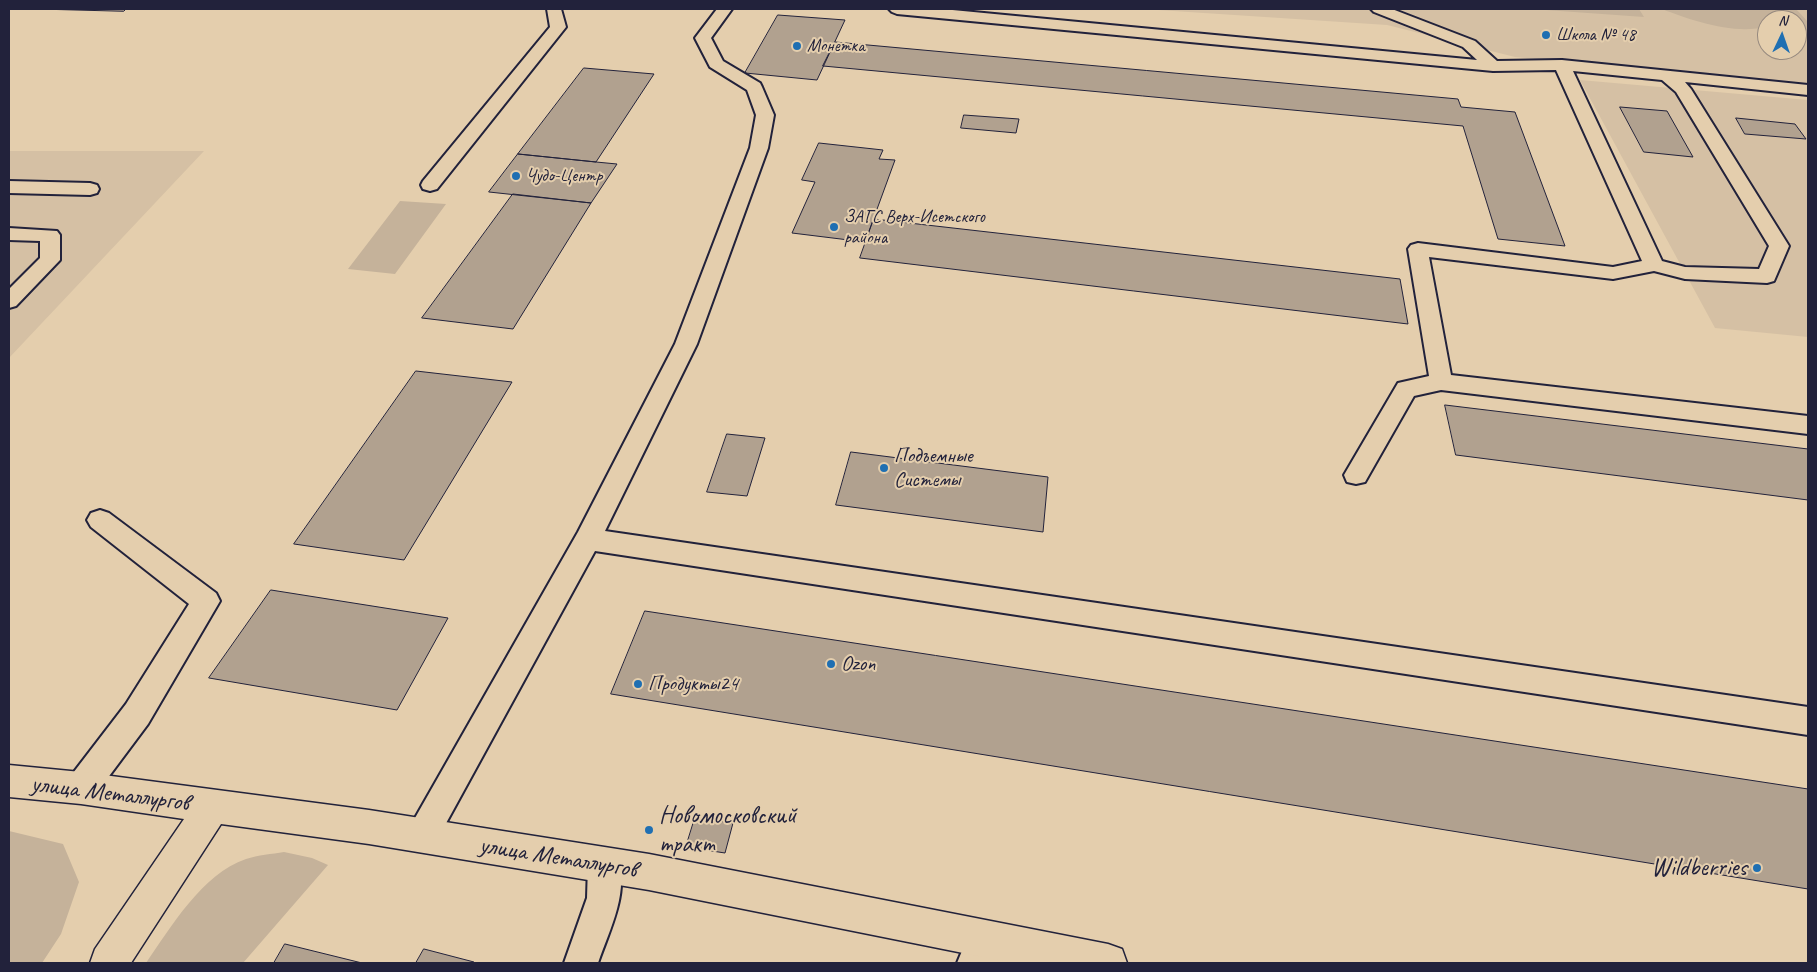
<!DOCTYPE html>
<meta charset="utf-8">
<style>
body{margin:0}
#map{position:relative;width:1817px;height:972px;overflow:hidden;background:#e4cead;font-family:Caveat,sans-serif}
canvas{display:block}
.frame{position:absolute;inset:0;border:10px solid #22223b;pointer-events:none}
.north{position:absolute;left:1757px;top:10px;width:50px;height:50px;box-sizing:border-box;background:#e4cead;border:1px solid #96897f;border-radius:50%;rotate:3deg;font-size:14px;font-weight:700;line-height:20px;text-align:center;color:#22223b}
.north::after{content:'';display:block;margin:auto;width:18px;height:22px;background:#1f6fb2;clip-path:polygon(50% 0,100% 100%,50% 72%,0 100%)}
</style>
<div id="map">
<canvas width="1817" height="972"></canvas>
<div class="frame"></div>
<div class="north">N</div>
</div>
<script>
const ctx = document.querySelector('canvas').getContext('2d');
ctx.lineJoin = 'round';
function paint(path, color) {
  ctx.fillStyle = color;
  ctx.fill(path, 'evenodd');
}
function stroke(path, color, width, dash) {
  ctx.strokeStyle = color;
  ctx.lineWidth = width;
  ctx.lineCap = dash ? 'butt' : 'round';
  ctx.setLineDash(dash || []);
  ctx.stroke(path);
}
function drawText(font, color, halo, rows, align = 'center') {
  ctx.font = font + ' Caveat,sans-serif';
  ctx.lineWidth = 4;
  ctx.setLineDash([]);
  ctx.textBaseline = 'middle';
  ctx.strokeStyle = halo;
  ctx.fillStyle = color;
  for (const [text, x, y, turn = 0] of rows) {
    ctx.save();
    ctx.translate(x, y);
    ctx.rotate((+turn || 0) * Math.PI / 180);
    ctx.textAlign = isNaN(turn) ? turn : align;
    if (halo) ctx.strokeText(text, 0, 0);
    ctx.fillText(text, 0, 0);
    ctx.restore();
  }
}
const built = new Path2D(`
 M1143,9H1808V84L1515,57L1387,25ZM1767,20H1797V50H1767Z
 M1580,80L1808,100V337L1715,328Z
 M9,151H204L9,358Z`);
const green = new Path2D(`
 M1532,9H1639L1644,17Z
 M1662,9H1796L1808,22V39L1797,37V20H1767V26C1737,36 1690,20 1662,9Z
 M400,201L446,204L395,274L348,269Z
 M9,831L63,844L79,882L61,934L42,963H9Z
 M284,852L312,858L328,865L243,963H146C171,927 202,874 246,859C258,855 272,854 284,852Z`);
const building = new Path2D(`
 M38,9H126L124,11Z
 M778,15L845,20L817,80L745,73Z
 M835,42L1458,99L1461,107L1515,112L1565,246L1498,239L1463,126L823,66Z
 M584,68L654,74L596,162L518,154Z
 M1620,107L1667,111L1693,157L1644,152Z
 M964,115L1019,119L1016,133L961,128Z
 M1736,118L1795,124L1806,139L1745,134Z
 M819,143L883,150L879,159L895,160L865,242L792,233L815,182L802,180Z
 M518,154L596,162L617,164L591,203L489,192Z
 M513,194L591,203L513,329L422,318Z
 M874,219L1400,279L1408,324L860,258Z
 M416,371L512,382L404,560L294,544Z
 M1445,405L1808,449V500L1456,455Z
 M727,434L765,438L747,496L707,492Z
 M851,452L1048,477L1043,532L836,505Z
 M271,590L448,618L397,710L209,678Z
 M645,611L1808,789V889L611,694Z
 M695,818L733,823L725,853L686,847Z
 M285,944L362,963H274Z
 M424,949L474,962V963H416Z`);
const lane = new Path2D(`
 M547,9H561L566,27L437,189L430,191L423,189L421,185L423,181L550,27Z
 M717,9H732L711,38L723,61L760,83L762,87L774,115L768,148L697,344L605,531L1808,707V735L595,551L433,847L422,852L411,847L406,836L411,825L578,532L675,344L750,148L756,115L747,90L710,67L695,38Z
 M889,9H942L1477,60L1463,47L1374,12L1371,9H1392L1475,41L1497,61L1562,60L1808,85V95L1685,82L1691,89L1789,246L1774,281L1767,283L1685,279L1654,271L1613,279L1429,257L1451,375L1808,416V434L1441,390L1414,396L1365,482L1356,484L1347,482L1344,475L1398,383L1429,376L1408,249L1411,245L1418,243L1613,267L1642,261L1556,70L1493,71L897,14L892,12ZM1573,71L1662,80L1676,92L1769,246L1759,269L1685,267L1662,261Z
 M9,181L90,183L97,185L99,189L97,193L90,195L9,193Z
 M9,228L57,231L60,235V260L16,306L9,308V289L40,258V241L9,240Z
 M100,510L109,513L216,593L220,601L148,724L92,799L81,803L70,799L65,788L70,777L126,704L189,604L91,527L87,520L91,513Z
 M604,849L616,853C631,890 610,928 598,963H564L587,898L588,865L592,853Z
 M1006,927L1018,932L1023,944L1018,956L1006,963H957L962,951Z`);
const street = new Path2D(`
 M9,765L81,772L369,810L649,854L1108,944L1122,949L1127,963H1013L649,890L369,844L221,824L131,963H90L95,949L184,819L81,804L9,797Z`);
const markers = [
 [1546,35,5,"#1f6fb2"],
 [797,46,5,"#1f6fb2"],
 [516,176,5,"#1f6fb2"],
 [834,227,5,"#1f6fb2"],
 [884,468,5,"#1f6fb2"],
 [831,664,5,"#1f6fb2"],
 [638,684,5,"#1f6fb2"],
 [649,830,5,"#1f6fb2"],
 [1757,868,5,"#1f6fb2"]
];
const farPoinames = [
 ["Школа № 48",1556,35],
 ["Монетка",807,46],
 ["Чудо-Центр",526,176],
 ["ЗАГС Верх-Исетского",844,217],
 ["района",844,238]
];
const poiNames = [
 ["Подъемные",894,456],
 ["Системы",894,480],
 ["Ozon",841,664],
 ["Продукты24",648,684]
];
const nearStreetnames = [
 ["улица Металлургов",110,794,7],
 ["улица Металлургов",558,858,9]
];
const nearPoinames = [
 ["Новомосковский",659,816],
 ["тракт",659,845],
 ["Wildberries",1747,868,"right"]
];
paint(built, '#d5c0a4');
paint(green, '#c5b29a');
paint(building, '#b1a18f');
stroke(building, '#22223b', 1);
stroke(lane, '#22223b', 4);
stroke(street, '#22223b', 3);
paint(lane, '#e4cead');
paint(street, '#e4cead');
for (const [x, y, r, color] of markers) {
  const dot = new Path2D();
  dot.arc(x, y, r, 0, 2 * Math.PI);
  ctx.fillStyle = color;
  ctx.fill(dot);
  stroke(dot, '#e4cead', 2);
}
drawText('18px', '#22223b', '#e4cead', farPoinames, 'left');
drawText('21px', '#22223b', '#e4cead', poiNames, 'left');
drawText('25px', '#22223b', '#e4cead', nearStreetnames);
drawText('25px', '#22223b', '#e4cead', nearPoinames, 'left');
</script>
